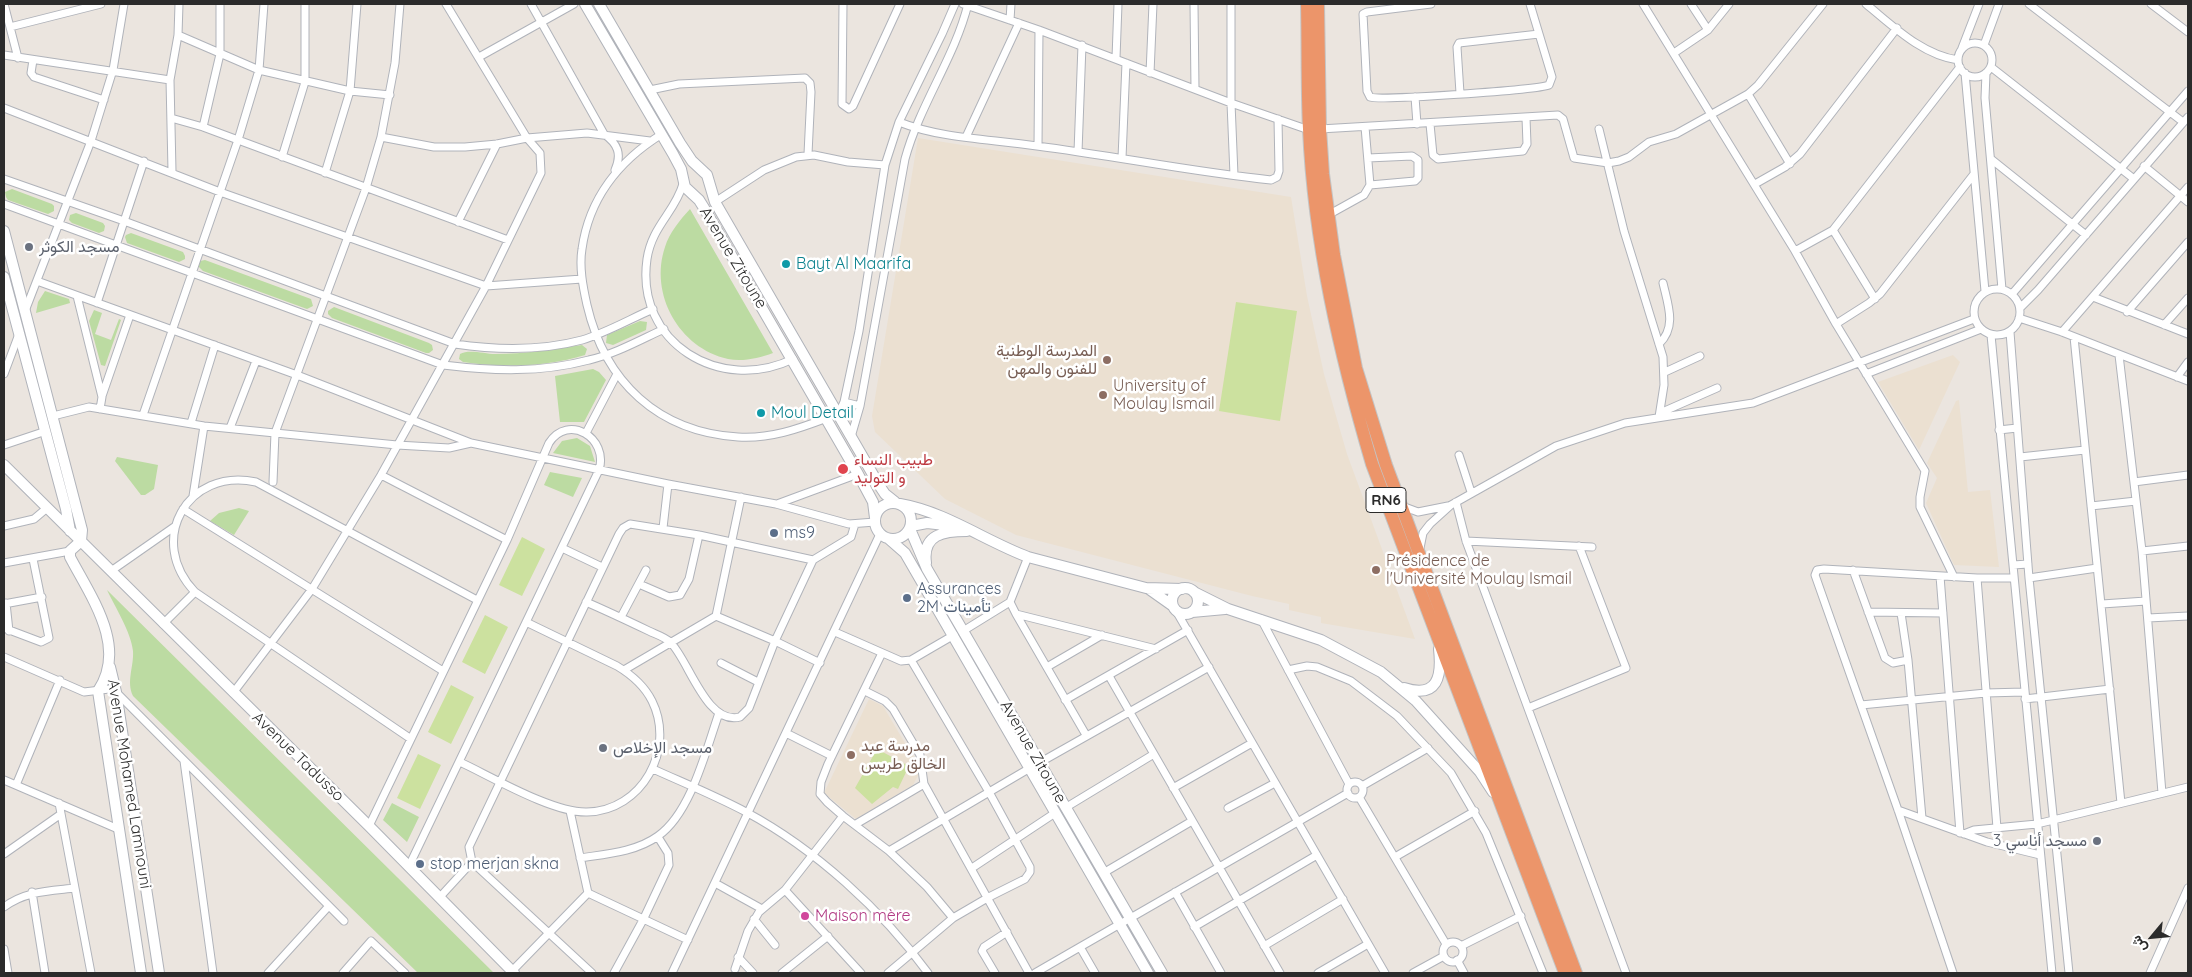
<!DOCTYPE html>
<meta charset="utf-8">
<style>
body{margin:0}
#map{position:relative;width:2192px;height:977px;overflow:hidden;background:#ebe5df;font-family:Quicksand,Vazirmatn,sans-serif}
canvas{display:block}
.frame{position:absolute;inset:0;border:5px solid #2b2b2b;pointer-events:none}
.north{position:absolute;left:2127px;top:912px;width:50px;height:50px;-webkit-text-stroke:4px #fff;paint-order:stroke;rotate:242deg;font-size:14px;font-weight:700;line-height:20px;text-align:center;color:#2b2b2b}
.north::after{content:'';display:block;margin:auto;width:18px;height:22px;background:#2b2b2b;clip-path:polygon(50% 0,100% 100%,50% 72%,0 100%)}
</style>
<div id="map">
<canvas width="2192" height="977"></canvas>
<div class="frame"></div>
<div class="north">ش</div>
</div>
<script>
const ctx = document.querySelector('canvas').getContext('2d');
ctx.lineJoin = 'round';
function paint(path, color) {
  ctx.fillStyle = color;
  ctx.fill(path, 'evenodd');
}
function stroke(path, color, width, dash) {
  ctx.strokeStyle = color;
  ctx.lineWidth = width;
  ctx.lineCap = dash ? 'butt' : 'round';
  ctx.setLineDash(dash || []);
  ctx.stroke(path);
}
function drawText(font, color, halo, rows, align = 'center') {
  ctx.font = font + ' Quicksand,Vazirmatn,sans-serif';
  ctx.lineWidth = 5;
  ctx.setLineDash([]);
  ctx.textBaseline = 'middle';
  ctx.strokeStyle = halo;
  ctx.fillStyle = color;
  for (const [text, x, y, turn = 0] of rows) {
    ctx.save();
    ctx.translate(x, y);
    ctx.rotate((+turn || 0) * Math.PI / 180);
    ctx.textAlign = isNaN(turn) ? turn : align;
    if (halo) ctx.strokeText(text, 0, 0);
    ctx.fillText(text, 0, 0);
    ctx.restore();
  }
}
const education = new Path2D(`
 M918,138L1291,197L1307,296L1324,374L1347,454L1415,639L1321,623V617L1289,610V604L1252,596L1016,535L945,499L875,432L872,416Z
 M1953,355L1960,362L1919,450L1878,382Z
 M1959,400L1968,492L1990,490L1999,567L1954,565L1926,503L1937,478L1927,463L1956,401Z
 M869,699L883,706L921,770L913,785L856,819L824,793Z`);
const green = new Path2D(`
 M12,189L52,204L54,206V211L48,214L8,200L6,197L5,192Z
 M690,209L773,353C759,358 743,362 728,359C679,348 649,294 665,247C669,233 680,220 690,209Z
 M76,213L103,223L105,226L104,231L99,233L72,223L69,220L70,215Z
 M131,233L183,252L185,256V259L179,262L127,243L125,237L126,235Z
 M205,260L311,299L313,306L307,309L203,271L198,266L200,261Z
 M45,291L69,299L70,303L36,313L38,302Z
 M334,307L429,343L432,345L433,350L429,353H426L332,318L328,314V311Z
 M94,310L102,313L95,334L111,340L119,319L121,320L105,366L101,365L89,321Z
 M640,321L647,322L646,330L613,345L606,343L607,335Z
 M582,345L587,349L585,355C547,367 502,368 463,362L459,359L460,354C469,349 485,354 495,354C525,354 553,349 582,345Z
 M593,369L599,372L606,380L584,422H560L555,376Z
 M577,438L590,446L595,462L553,453L562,441Z
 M117,457L158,465L154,489L145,495H141L115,461Z
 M550,472L582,478L573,497L544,485Z
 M239,508L249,511L234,535L210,521L219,513Z
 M107,590L494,973H418L133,696C126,681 134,667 133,651C131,632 115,607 107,590Z
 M392,803L419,817L407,842L383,820Z`);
const pitch = new Path2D(`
 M1236,302L1297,311L1280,421L1219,411Z
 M522,537L545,549L522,596L499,585Z
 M485,615L508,627L485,674L462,662Z
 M451,685L474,697L451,744L428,732Z
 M877,749L909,766L898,789L893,787L872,804L855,788Z
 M418,754L441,765L420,809L397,798Z`);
const street = new Path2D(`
 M4,4L18,58
 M531,4L604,134C618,144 622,154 615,170
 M843,4L842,104L849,109L853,106L900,4
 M963,4L1039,30L1231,103L1309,130
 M1194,4L1195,89
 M1231,4V103L1234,175
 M1431,4L1367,12L1363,14L1367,91L1370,97C1378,101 1536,90 1549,85L1552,77L1530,4
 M1643,4L1795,251L1836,324L1925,471L1920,497V507L1954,577
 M1691,4L1708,30
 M1866,4C1893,26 1922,55 1958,60
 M2029,4L2183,122
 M2151,4L2188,32
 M1010,20L1011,4
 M10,27L101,4
 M178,35L259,70L350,91L390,95
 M1958 60a17 17 0 1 1 34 0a17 17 0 1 1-34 0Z
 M1984,45L1999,4
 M1962,48L1979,4
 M1674,53L1708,30L1729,4
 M4,55L170,80
 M479,57L574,4
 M1116,58L1118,4
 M33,60L31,73L34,77L104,100
 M1991,67L2134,179
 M1150,73L1153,4
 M1965,73L1985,291
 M1986,73L1985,98L2002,289
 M650,90L679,84L805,78L810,83L811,92L808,154
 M1460,93L1457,47L1459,43L1539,34
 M1748,94L1790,164
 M1415,97L1417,124
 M4,108L220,192L486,286L582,279
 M171,118L203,127L508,240
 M899,122C942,139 992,139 1037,146C1115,156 1193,172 1271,180L1277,177L1279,171L1278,119
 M1430,124L1433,155L1438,159L1523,151L1527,144L1526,118
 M203,127L220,54V4
 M1320,129L1558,115L1563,119L1574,158L1608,163L1619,161L1629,157L1649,142L1676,134L1748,94L1758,85L1823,4
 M1599,129L1624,231L1663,357L1664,385L1659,417
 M662,134C620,160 589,198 582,249C579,267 583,287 587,305C605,382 658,432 738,437C770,439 798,429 827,418
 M381,137L434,147H465L497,144L527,138L587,133L650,141
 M966,137L1019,23
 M1038,146L1039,30
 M1078,152L1082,45
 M282,157L305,82V4
 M1122,158L1126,63
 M1368,158L1412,156L1418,160V178L1415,181L1370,185
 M1991,159L2086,235
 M2144,166L2188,202
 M172,171L170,80L178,35L179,4
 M325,173L350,91L357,4
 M4,179L124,221L455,344C496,350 541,351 582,340C606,333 630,319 653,309
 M683,184C675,212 652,226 647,259C635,343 720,394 793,359
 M1755,184L1785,167L1800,154L1897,28
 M715,202L764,170L796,157L814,155L848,162L885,165
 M4,204L443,365C493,371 540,373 589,360C615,354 640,340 664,329
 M1328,215L1364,195L1370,185L1365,127
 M458,222L497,144
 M1833,230L1875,299
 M1795,251L1833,230L1960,67
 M37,281L297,375L471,443L668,484L776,504L849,524L875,522
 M1974 312a23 23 0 1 1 46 0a23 23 0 1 1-46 0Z
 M2012,294L2188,91
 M77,296L102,397L100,409
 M2093,297L2188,334
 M97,303L144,161
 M2020,308L2038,290L2188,117
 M25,311L91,141L113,70L124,4
 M2127,312L2188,242
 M2019,318L2062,332L2188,381
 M1836,324L1869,303L1880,294L1974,174
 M2164,325L2188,298
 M2010,332L2029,578L2069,973
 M2062,332L2188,187
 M1991,335L2052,973
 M2074,337L2121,803
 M1659,344C1677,327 1668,305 1663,283
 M2119,355L2142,551L2162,793
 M1665,372L1700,356
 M4,374L19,334
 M1866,374L1981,329
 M2177,377L2188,362
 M102,396L130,315
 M844,402L860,406
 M1660,413L1717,388
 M143,415L238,140L259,70L264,4
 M838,415L844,402L859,331L885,165L899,122L942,34L955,4
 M53,416L89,407L204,426L397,445L449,448L471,443
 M191,423L215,345
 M230,428L256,361
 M1999,430L2017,428
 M586,433L617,374
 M851,437L860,406L905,159C920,104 955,57 968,4
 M4,445L46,431
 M1459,455L1471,492
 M2020,457L2085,450
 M381,475L507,540
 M273,482L275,433L366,188L381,137L395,63L400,4
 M2134,482L2188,475
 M193,496L204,426
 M1456,502L1466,541L1626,973
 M777,504L858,474
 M1402,506L1418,512L1448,506
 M2091,506L2136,501
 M183,509L443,671
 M4,526L34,519L47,508
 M663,528L668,484
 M1466,541L1592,547
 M562,548L602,567
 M1420,548L1423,533L1430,524L1451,505L1556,446L1625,423L1753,403L1974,319
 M2142,551L2188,546
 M4,563L70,551
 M2013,565L2028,564
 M1853,570L1885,658L1893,663L1908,660
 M111,571L174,527
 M1940,576L1960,833
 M1977,578L1997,828
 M2029,578L2097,568
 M639,584L669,597L680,595L689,579L699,535
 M586,602C607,611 628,621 649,631C655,634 665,637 670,642C688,658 706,726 740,717L749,708L775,641L813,560L851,537L855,524
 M1010,602L1016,614L1156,649
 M6,603L9,631
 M4,604L42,597
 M2102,604L2146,601
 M1175,609L1385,973
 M1868,612L1943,613
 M1901,613L1908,660L1922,818
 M1016,614L1086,735
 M716,616L775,641L820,663
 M621,617L646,570
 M2148,618L2188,616
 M1261,619L1349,784
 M163,624L195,592
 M4,628L41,642L49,638L33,559
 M963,631L1010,602L1028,557
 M835,632L901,661L911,660L989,792L1030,867V872L1025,879L989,897L953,918L888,973
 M882,653L828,764L821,782L820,794L827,802L843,816L889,851L927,887L953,918
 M4,657L84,692L109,689L116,692L344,921
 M911,660L954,635
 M721,663L758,682
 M1047,667L1102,635
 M624,670L716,616L741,497
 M1288,670L1307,666L1317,667L1351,681L1397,716L1451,773L1486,833L1543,973
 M1109,676L1280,973
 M865,691L885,701L893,709L920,755L924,784L1029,973
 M233,693L312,589L381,475L486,286L541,173L540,153L527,138L446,4
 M2025,699L2110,689
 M1065,700L1188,630
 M1861,705L1986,693L2024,692
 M1528,708L1626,668L1579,546
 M786,733L832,756
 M411,739L195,592C146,541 187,467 256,482L477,600
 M184,761L213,973
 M460,762C492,777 553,813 587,812C642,811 676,749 652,701C644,685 632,675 617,666L526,622
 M1039,763L1209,667
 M653,769C684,783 716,796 746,812C815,849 882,910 928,973
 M4,780L118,829
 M1347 790a8 8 0 1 1 16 0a8 8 0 1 1-16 0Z
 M16,785L60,680
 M1362,786L1428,748
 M1173,788L1252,743
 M1359,797L1446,944
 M59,803L91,973
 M1065,808L1154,754
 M1228,808L1275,783
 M1898,810L1987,842L2040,855
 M570,811L588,893
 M856,824L924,784
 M369,826L507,540L549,443C568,413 609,438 599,470L409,866
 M1964,834L1974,830L2037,824L2188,787
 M889,851L1030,768
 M4,854L61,814
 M1395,857L1475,811
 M580,858C606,854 636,852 658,836C691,813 706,750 719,713
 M972,868L1055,813
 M1105,872L1192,821
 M715,883L762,909
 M785,890L861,973
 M32,892L45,973
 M1175,892L1221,973
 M588,893L688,940
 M439,898L472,862
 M4,907C25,891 49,891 75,888
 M754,919L775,945
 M1194,927L1317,855
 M1443 952a10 10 0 1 1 20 0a10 10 0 1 1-20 0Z
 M1264,946L1343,899
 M1461,946L1521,916
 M4,949L8,973
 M738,957L753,973
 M1457,960L1464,973
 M735,969L748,931L759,912L785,890L843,816
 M512,971L588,893
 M268,973L328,907
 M343,973L371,941L405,973
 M592,973L472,862L469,847L619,534L623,528L630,524L699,535L813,560
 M614,973L643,920L669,865L668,853L658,837
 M672,973L880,534
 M782,973L828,936
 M995,973L982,951L984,947L1007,932
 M1035,973L1080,947
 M1095,973L1080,947L1348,793
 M1318,973L1368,944
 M1413,973L1444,956
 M1953,973L1898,810L1815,575L1817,570L1824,569L1977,578H2014
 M2150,973L2188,888`);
const secondary = new Path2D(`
 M585,4L673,154L681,169L685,187L699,200L704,208L858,474L873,502L875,518
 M599,4L680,143L692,161L707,175L715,202L879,485L885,494L895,502
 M4,231L82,530L81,541L70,551V557C91,597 128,647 98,691L141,973
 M4,277L66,509L70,531
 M4,465L369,826L514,973
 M875 521a18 18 0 1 1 36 0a18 18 0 1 1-36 0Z
 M900,504C946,512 985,541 1028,557L1146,588L1182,589
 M911,526L927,523L954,526
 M910,529L927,569L1162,973
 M889,539L905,553L1148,973
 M926,563C922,534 944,531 967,531
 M1172 601a13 13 0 1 1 26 0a13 13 0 1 1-26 0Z
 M1149,589L1173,606
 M1194,592L1228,609L1321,640L1381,672L1416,701L1480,772L1493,792
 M1192,612L1225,609
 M110,667L116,692L159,973
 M1404,688C1438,699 1442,676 1439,649`);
const highway = new Path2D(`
 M1307,4C1308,45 1307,87 1309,129C1314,243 1340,355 1372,464L1565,973
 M1318,4L1320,129L1323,174L1334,255L1356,368L1386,465L1576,973`);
const markers = [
 [29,247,5,"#6b7280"],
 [786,264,5,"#0f9aa8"],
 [1107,360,5,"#8d6e63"],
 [1103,395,5,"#8d6e63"],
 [761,413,5,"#0f9aa8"],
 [843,469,6,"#e0444e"],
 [774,533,5,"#5c6f8a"],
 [1376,570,5,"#8d6e63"],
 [907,598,5,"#5c6f8a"],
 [603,748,5,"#6b7280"],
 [851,755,5,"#8d6e63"],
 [2097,841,5,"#6b7280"],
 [420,864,5,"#5c6f8a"],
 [805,916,5,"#d1479c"]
];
const shields = [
 [1386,500,40]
];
const shieldNames = [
 ["RN6",1386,500]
];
const worshipNames = [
 ["مسجد الكوثر",39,247],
 ["مسجد الإخلاص",613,748],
 ["مسجد أناسي 3",2087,841,"right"]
];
const streetNames = [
 ["Avenue Zitoune",733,258,59],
 ["Avenue Zitoune",1033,752,60],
 ["Avenue Tadusso",298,757,44],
 ["Avenue Mohamed Lamnouni",129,784,81]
];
const cultureNames = [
 ["Bayt Al Maarifa",796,264],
 ["Moul Detail",771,413]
];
const educationNames = [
 ["المدرسة الوطنية",1097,351,"right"],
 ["للفنون والمهن",1097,369,"right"],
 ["University of",1113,386],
 ["Moulay Ismail",1113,404],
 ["Présidence de",1386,561],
 ["l'Université Moulay Ismail",1386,579],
 ["مدرسة عبد",861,746],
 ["الخالق طريس",861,764]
];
const healthNames = [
 ["طبيب النساء",854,460],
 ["و التوليد",854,478]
];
const serviceNames = [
 ["ms9",784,533],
 ["Assurances",917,589],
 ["2M تأمينات",917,607],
 ["stop merjan skna",430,864]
];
const hotelNames = [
 ["Maison mère",815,916]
];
paint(education, '#ebe0d1');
paint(green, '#bcdba2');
paint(pitch, '#cce19f');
stroke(street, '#b0b3ba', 9);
stroke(secondary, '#b0b3ba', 12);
stroke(highway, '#c4c4c4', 14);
stroke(street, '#fff', 7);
stroke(secondary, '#fff', 10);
stroke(highway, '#ec956a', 12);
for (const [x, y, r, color] of markers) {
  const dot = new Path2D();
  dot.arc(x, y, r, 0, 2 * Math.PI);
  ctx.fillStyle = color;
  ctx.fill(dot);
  stroke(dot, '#fff', 2);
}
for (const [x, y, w] of shields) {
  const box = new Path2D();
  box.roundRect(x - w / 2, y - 12.5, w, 25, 4);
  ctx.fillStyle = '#fff';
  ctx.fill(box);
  stroke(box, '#2b2b2b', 1);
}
drawText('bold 15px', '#2b2b2b', null, shieldNames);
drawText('16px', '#5b616d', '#fff', worshipNames, 'left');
drawText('16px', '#2b2b2b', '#fff', streetNames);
drawText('16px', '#0d838f', '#fff', cultureNames, 'left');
drawText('16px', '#785e54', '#fff', educationNames, 'left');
drawText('16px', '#be3a42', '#fff', healthNames, 'left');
drawText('16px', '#4e5e75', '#fff', serviceNames, 'left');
drawText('16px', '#b23c85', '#fff', hotelNames, 'left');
</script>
